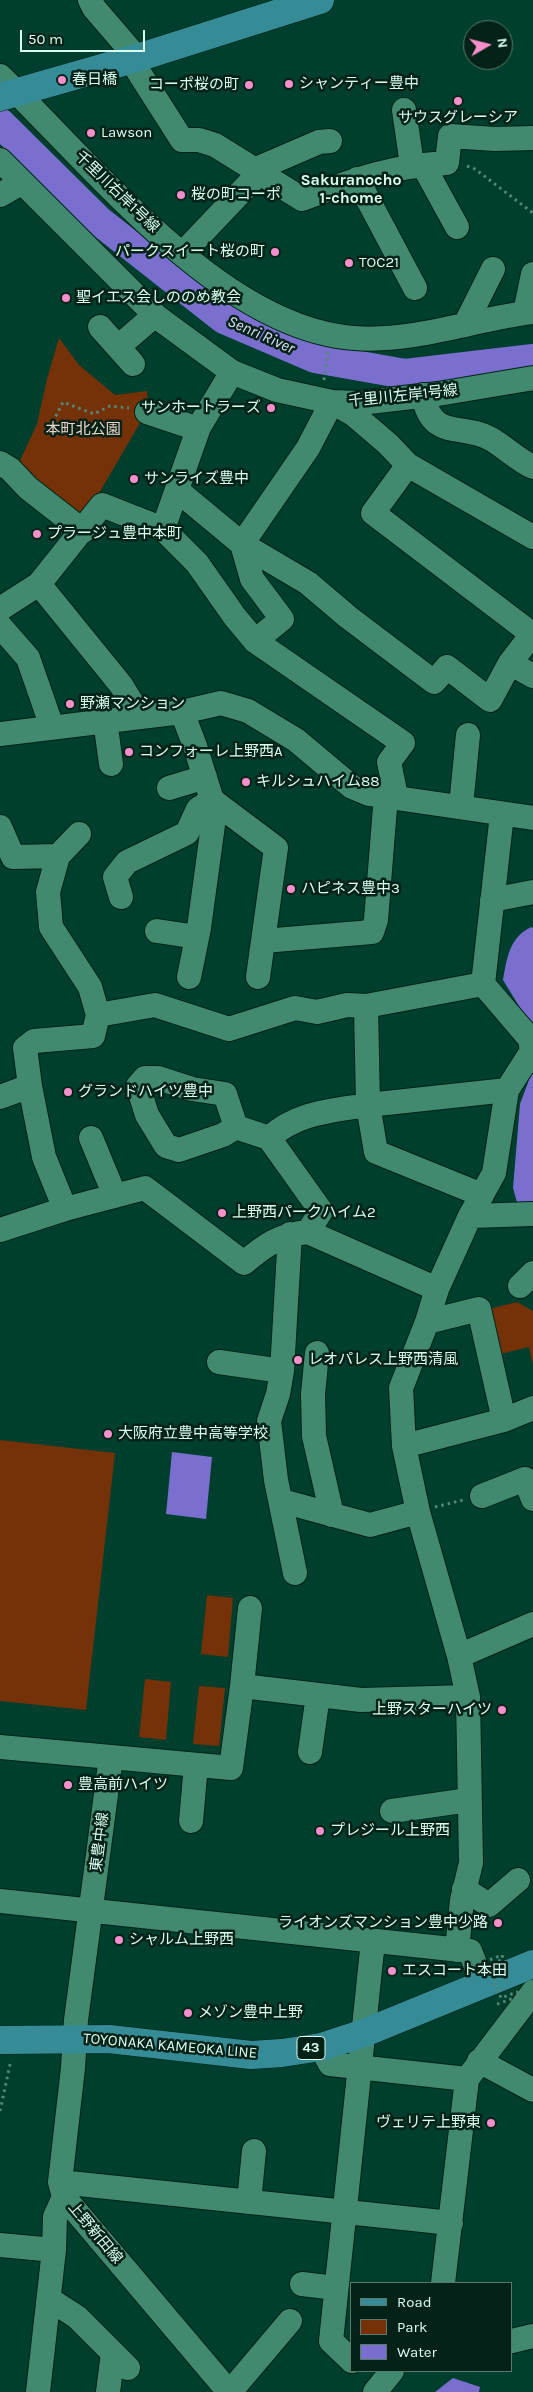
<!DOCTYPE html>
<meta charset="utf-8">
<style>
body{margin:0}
#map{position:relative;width:533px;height:2392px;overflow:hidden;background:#003f2d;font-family:Karla,sans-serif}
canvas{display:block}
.legend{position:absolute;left:350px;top:2282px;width:162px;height:90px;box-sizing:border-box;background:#042218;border:1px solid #5a7a6e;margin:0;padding:6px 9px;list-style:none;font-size:15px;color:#dafdee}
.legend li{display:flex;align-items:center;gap:10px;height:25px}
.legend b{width:25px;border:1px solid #5a7a6e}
.north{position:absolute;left:463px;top:20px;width:50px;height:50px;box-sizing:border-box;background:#042218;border:1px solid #5a7a6e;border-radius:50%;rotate:82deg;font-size:14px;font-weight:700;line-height:20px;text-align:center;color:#dafdee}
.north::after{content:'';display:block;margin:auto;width:18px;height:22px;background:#f98fca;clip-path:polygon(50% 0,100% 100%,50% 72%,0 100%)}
.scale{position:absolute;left:20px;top:30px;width:125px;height:22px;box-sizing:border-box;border:2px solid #dafdee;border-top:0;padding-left:6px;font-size:15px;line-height:18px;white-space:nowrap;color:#dafdee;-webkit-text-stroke:4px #042218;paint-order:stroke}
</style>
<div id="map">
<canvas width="533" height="2392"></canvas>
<ul class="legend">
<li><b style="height:6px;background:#368c96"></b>Road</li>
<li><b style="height:14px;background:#753208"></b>Park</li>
<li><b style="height:14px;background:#7a6ecf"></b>Water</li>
</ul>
<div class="north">N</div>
<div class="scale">50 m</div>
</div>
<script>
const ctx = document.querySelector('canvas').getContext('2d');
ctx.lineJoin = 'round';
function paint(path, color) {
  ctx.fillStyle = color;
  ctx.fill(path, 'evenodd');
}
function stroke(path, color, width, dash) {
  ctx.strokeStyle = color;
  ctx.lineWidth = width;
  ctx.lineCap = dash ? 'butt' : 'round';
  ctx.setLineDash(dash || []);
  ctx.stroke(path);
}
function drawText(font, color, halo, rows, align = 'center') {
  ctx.font = font + ' Karla,"Noto Sans JP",sans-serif';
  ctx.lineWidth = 5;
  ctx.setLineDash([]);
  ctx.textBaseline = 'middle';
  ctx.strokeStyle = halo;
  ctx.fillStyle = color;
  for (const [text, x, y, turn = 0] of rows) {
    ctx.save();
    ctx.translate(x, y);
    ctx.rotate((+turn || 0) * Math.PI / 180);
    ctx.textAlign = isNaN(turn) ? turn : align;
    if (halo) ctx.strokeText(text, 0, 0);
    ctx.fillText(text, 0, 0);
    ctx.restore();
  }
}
const green = new Path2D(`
 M59,338L79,365L115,395L147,391L148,403L144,416L83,521L17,467L37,424L47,379Z
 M517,1302L533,1311V1364L529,1347L496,1355L485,1310Z
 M0,1440L115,1453L86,1710L0,1701Z
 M207,1595L233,1598L228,1657L201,1654Z
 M145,1679L171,1682L166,1740L139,1737Z
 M199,1686L225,1688L219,1746L193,1744Z`);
const water = new Path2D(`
 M531,927L533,928V1029L503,980C507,958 509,938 531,927Z
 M533,1069V1205L518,1206L513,1188L520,1104Z
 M172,1452L212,1457L206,1519L166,1514Z
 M453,2378L480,2387L479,2392H435Z`);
const river = new Path2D(`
 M0,123L98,220L224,319L315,358L405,374L533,359`);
const path = new Path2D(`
 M467,166L475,169L533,213
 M324,380L328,352
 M50,428L63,402L94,414L110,406L129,408
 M435,1507L463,1500
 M0,2111L11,2060`);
const minor = new Path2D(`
 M90,0L94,8L137,58
 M131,60L182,140H199L215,145L302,199C354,180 391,166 447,163L450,136L495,139L533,138
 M0,76C91,163 221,329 354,338C414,343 474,319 533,312
 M404,110L412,165
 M0,160L157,317L232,372L277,390L332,402L360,403L438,394L533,378
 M423,165L457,227
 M254,170L319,142L330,141
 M357,179L415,288
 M0,195L21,183
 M183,253L259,173
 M525,313L533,274
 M465,325L493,269
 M100,327L133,364
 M118,347L155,315
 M423,395C432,442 461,422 491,439C506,448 518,460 533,467
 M147,412L198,429
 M0,463L10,469L28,488L83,531
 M408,465L373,513L532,634
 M177,490L242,544L308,583L348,617L434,682L447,667L490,700L510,663L533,633
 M163,529L199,427L232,372
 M39,584L121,685L140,716
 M0,609L39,584L102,505L163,529L197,563L235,617L255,641L403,743L389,762L396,796
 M0,626L28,658L52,727
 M255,641L282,619L252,579L242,544L308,448L332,402L353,414L388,444L408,465L533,537
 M510,663L533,676
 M182,712L195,746L212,800L276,848L258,977
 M105,720L111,764
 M0,734L182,712L221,703L248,711L296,740L352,787L369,794L533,818
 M169,788L205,777
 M461,806L468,735
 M0,827L13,857L58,856
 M121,897L115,877L127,862L187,833L198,809L212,800
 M492,900L533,892
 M157,931L197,937
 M263,941L372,932L376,920L386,795
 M189,977L199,928L216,803
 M98,1015L155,1005L229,1029L295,1008L317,1012L347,1005L366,1006
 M0,1097L30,1086
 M236,1127L225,1094L192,1089L158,1078H145L138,1086L147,1115L166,1146L179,1150L223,1135L236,1127L269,1138
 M91,1138L115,1196
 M482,1195L376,1152L368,1105L507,1090
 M65,1209L44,1157L30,1086L25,1048L34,1041L93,1036L98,1015L90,987L51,927L48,892L58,856L79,834
 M470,1216L533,1214
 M0,1230L65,1209L145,1188L244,1263C265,1245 279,1235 308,1232L321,1211L269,1138C298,1112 331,1111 368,1105L366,1006L483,984
 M308,1232L437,1289
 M290,1234L282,1371L278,1394L269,1421L276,1480L295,1573
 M520,1286L533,1273
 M427,1322L479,1309L504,1420L404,1446L401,1388L427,1322L437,1289L470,1216L494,1173L507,1090L532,1051L530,1039L483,984L502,814
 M317,1353L313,1394L314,1436L332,1515
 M219,1362L282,1371
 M504,1420L533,1408
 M404,1446L418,1512L459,1656L468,1697L471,1863L462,1900L457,1950
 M482,1496L525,1479L533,1499
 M282,1501L370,1525L418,1512
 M459,1656L533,1624
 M242,1686L250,1608
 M0,1747L111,1757L76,2020L73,2068L60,2182L64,2197L229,2392
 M310,1752L318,1695
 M111,1757L231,1768L242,1686L361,1700L468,1697
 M392,1811L469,1800
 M191,1821L196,1765
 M464,1889L489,1905L518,1880
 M0,1901L470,1951L483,1984
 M321,2047L330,2064L467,2079
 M479,2061L533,2090
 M60,2182L451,2223
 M249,2202L254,2151
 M0,2245L54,2250
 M443,2283L467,2079L533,1992
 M302,2284L336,2288
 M49,2299L77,2317L128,2368
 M512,2341L533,2336
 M352,2361L331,2341L373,1941
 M38,2392L54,2250L55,2217L64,2197
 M108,2392L113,2353
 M230,2392L290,2321
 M375,2392L392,2371`);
const major = new Path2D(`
 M0,97L137,58L320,0
 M0,2040L109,2039L251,2055L282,2053L321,2047L364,2033L533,1964`);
const pathBridge = new Path2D(`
 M484,1962L502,1955L503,1959L488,1966L501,1998L517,1992L519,1996L495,2005`);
const markers = [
 [62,80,5,"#f98fca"],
 [289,84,5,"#f98fca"],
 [249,85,5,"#f98fca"],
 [458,101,5,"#f98fca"],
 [91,133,5,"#f98fca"],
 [181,195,5,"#f98fca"],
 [275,252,5,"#f98fca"],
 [349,263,5,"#f98fca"],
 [66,298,5,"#f98fca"],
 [271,408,5,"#f98fca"],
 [134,479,5,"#f98fca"],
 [37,534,5,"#f98fca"],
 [70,704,5,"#f98fca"],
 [129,752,5,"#f98fca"],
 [246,782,5,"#f98fca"],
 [291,889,5,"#f98fca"],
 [68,1092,5,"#f98fca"],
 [222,1213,5,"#f98fca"],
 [298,1360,5,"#f98fca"],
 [108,1434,5,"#f98fca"],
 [502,1710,5,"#f98fca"],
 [68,1785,5,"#f98fca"],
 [320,1831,5,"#f98fca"],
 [498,1923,5,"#f98fca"],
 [119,1940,5,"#f98fca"],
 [392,1971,5,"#f98fca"],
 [188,2013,5,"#f98fca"],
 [491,2123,5,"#f98fca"]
];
const shields = [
 [311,2048,28]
];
const shieldNames = [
 ["43",311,2048]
];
const poiNames = [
 ["春日橋",72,80],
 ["シャンティー豊中",299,84],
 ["コーポ桜の町",239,85,"right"],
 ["サウスグレーシア",458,118,"center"],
 ["Lawson",101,133],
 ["桜の町コーポ",191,195],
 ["パークスイート桜の町",265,252,"right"],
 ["TOC21",359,263],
 ["聖イエス会しののめ教会",76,298],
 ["サンホートラーズ",261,408,"right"],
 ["サンライズ豊中",144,479],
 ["プラージュ豊中本町",47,534],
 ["野瀬マンション",80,704],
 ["コンフォーレ上野西A",139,752],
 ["キルシュハイム88",256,782],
 ["ハピネス豊中3",301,889],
 ["グランドハイツ豊中",78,1092],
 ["上野西パークハイム2",232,1213],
 ["レオパレス上野西清風",308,1360],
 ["大阪府立豊中高等学校",118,1434],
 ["上野スターハイツ",492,1710,"right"],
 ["豊高前ハイツ",78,1785],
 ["プレジール上野西",330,1831],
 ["ライオンズマンション豊中少路",488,1923,"right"],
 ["シャルム上野西",129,1940],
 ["エスコート本田",402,1971],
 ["メゾン豊中上野",198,2013],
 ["ヴェリテ上野東",481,2123,"right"]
];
const streetNames = [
 ["千里川右岸1号線",117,192,44],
 ["千里川左岸1号線",403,396,-6],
 ["東豊中線",100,1842,-83],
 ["TOYONAKA KAMEOKA LINE",170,2046,5],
 ["上野新田線",95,2233,50]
];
const parkNames = [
 ["本町北公園",83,430]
];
const neighbourhoodNames = [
 ["Sakuranocho",351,180],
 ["1-chome",351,198]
];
const waterNames = [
 ["Senri River",261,335,24]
];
paint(green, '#753208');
paint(water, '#7a6ecf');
stroke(river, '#7a6ecf', 30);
stroke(minor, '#002317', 26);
stroke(major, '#002317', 29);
stroke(path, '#538777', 3, [2.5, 4]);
stroke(minor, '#428a6f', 24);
stroke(major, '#368c96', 28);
stroke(pathBridge, '#538777', 3, [2.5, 4]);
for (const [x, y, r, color] of markers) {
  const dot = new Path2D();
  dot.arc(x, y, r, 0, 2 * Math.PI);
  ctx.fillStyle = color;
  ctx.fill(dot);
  stroke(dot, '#042218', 2);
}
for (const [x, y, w] of shields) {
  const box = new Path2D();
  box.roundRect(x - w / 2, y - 11.5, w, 23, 4);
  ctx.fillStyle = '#042218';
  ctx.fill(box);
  stroke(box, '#dafdee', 1);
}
drawText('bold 14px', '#dafdee', null, shieldNames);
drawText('15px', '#dafdee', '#042218', poiNames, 'left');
drawText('15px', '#dafdee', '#042218', streetNames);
drawText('15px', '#f0d4c8', '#042218', parkNames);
drawText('bold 16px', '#dafdee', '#042218', neighbourhoodNames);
drawText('italic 16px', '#e0dff9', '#042218', waterNames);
</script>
